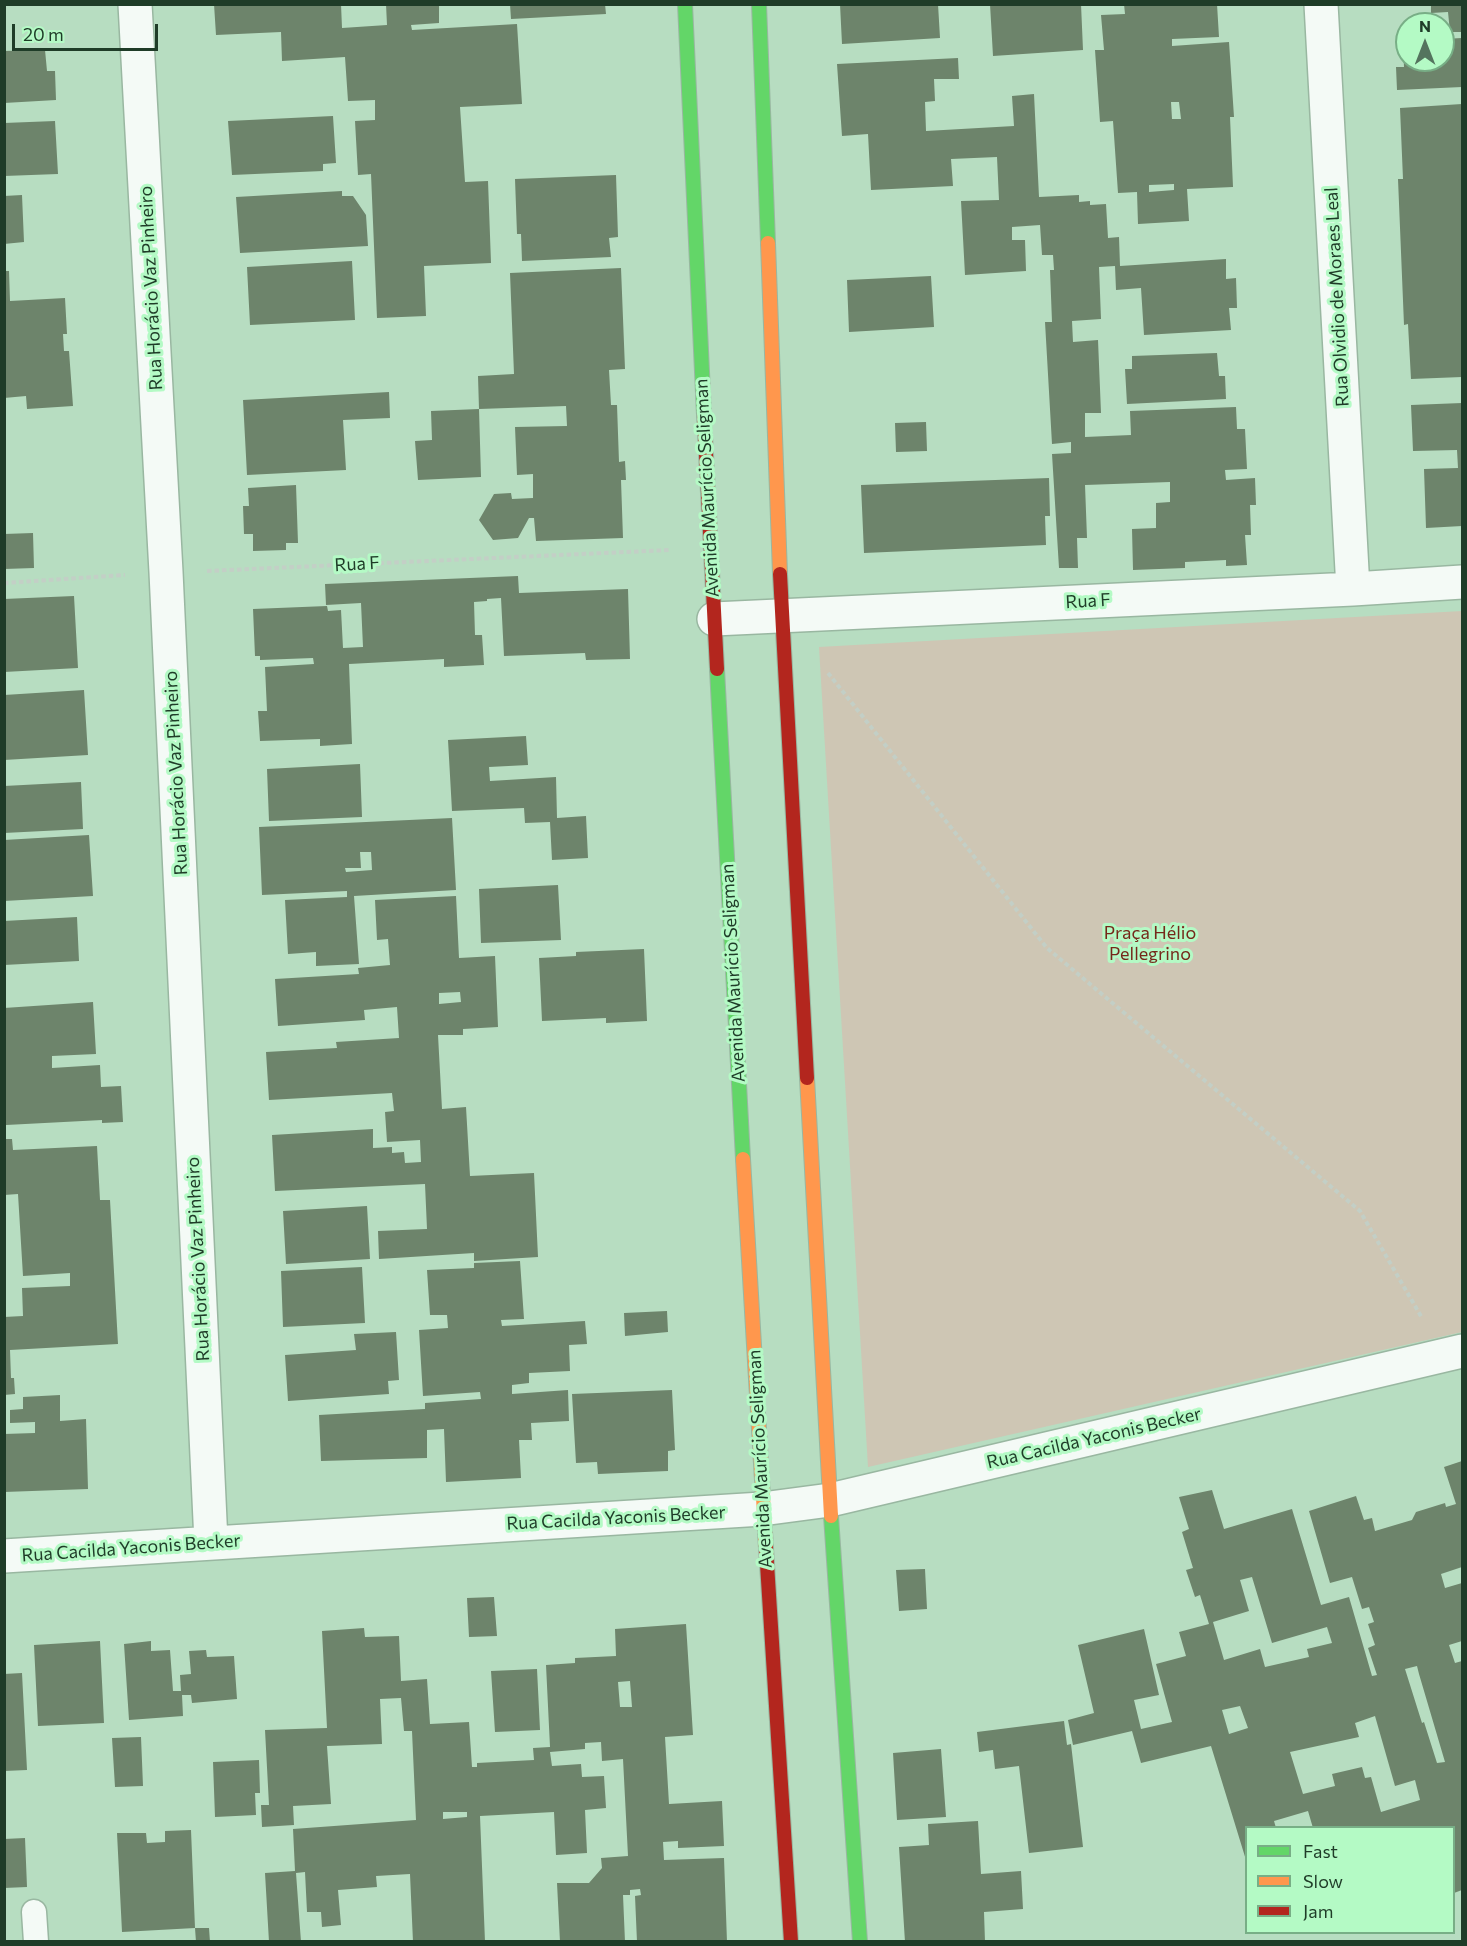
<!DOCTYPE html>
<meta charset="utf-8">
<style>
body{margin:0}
#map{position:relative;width:1467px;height:1946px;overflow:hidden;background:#b7ddc1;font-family:Commissioner,sans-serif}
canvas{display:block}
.frame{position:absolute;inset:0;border:6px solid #1f3c28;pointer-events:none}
.legend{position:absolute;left:1245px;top:1826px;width:210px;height:108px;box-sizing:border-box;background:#b4fac5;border:2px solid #78ae86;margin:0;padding:8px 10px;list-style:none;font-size:18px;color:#1f3c28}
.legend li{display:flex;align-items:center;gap:12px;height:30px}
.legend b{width:30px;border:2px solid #78ae86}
.north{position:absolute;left:1395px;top:12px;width:60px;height:60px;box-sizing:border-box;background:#b4fac5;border:2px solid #78ae86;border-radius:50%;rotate:0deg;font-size:16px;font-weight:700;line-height:24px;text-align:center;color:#1f3c28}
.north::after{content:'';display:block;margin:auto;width:21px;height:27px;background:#54745e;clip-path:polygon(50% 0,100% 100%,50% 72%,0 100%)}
.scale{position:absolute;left:12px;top:24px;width:146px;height:27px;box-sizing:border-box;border:3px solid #1f3c28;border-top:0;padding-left:8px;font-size:18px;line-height:21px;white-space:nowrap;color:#1f3c28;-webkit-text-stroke:4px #b4fac5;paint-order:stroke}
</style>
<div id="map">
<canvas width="1467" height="1946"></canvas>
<div class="frame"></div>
<ul class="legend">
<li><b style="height:8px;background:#63d668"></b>Fast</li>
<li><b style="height:8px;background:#ff974d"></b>Slow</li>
<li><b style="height:8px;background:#b3261e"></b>Jam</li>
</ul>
<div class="north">N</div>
<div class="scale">20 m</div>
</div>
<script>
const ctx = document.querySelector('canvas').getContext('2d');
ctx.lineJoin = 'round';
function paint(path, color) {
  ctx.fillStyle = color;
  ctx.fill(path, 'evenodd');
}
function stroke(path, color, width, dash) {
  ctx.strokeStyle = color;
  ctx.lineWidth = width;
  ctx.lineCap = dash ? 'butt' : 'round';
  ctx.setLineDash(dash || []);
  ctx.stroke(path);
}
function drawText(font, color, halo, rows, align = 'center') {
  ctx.font = font + ' Commissioner,sans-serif';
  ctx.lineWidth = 6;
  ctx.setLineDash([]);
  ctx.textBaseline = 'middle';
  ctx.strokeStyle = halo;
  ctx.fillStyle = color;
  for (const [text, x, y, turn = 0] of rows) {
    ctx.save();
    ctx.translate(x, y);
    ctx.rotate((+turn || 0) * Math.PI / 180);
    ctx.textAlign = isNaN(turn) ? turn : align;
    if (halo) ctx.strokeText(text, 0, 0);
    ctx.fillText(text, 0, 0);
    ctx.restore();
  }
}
const green = new Path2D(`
 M1462,611V1332L868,1467L819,647Z`);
const building = new Path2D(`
 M214,4H341L342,28L387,25L386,4H439V23L411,25L412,30L517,24L522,104L460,107L465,182L488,181L491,263L424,266L426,316L377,318L371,174L358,175L355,121L375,120V100L348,101L345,57L282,61L281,32L216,35Z
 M510,4H605L606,14L511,19Z
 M840,4H938L940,38L842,44Z
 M990,4H1081L1083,50L993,56Z
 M1124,4H1217L1219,37L1172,39V46L1229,42L1234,117H1230L1233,187L1187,189L1189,221L1138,224L1137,192L1118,193L1113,121L1100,122L1095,50H1104L1101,15L1125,14ZM1171,102H1179L1181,119H1172ZM1174,184V190L1149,192V185Z
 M1431,4H1462V32H1450L1448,12L1431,13Z
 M1462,38V87L1397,90L1396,67H1404L1403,41L1407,40V60H1443V39Z
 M45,50L47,71H55L56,100L4,103V51Z
 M958,58L959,79H934L935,101L925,102L926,131L1014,126L1012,96L1034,94L1039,197L1079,195V202L1090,201V205L1106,204L1108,238L1119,237L1120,266L1226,259V279L1236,278L1237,308H1229L1231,330L1144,335L1141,288L1116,290L1115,266L1099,267L1101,319L1072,321L1073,342L1098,340L1101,413H1085V437L1131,435L1130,411L1236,407L1237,429H1245L1247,469L1225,470L1226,480L1255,478L1256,505H1250L1251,535H1245L1247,565L1226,566V560L1185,562V568L1133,570L1132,529L1156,528V503L1170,502V482L1085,485L1087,538H1077L1078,568H1059L1052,454L1071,453V442L1052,444L1045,322H1052L1050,270H1054L1053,255H1042L1040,225L1012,227V240H1025L1026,271L965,275L961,201L999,200L997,157L951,159L953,186L871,190L868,134L842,136L837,64Z
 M1462,104V377L1411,379L1408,324L1404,325L1398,179H1403L1400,108Z
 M333,116L336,163L323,164V171L232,175L228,121Z
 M55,121L58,174L4,176V123Z
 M616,175L618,237L609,238L611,257L522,261L521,234H517L515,179Z
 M342,191V196H353L366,215L368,246L240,253L236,197Z
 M22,195L24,242L4,244V196Z
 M352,261L355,320L250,325L247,267Z
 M621,268L625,369L609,370L611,405H617L619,462L625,461L626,480H621L623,538L536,541L534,518H529L518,538L493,540L479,520L494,494L511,493L512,499L533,498V474L517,475L515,427L567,426L566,406L479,409L478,376L514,374L510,273Z
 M4,271H9L10,301L65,298L67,334H63L64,351H69L73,406L27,409L26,396L4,398Z
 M931,276L934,327L849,332L847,280Z
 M1217,353L1219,376H1225L1226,399L1127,404L1125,369H1132V356Z
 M389,392L390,418L343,420L346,470L247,475L243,400Z
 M1462,403V526L1426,528L1424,469L1458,468L1457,450L1413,451L1411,405Z
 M479,409L481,477L418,480L415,441L432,440L431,411Z
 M926,422L927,451L896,452L895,423Z
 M1049,478L1050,516H1045L1046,545L864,553L861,485Z
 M296,485L298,543H286V550L253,551V534H244L243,506H249L248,488Z
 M33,533L34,568L4,569V534Z
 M518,576L519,593L628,589L630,659L586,660L585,653L504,656L501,598L487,599V601L474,602L475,635H482L484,665L444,667V659L349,664L352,744L320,746V739L260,741L258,711H267L265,667L314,664L313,658L260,660V656H255L253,609L327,606L328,611L341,610L343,648L363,647L361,603L326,605L325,584Z
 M74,596L78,668L4,672V599Z
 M84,690L88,755L4,760V695Z
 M526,736L528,765L489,767L490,781L556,777L557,818L586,816L588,858L552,860L550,822L525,823L524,808L452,811L448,740Z
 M360,764L362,817L269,821L267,769Z
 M81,782L83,829L4,833V786Z
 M452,818L456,890L354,896L359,964L316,966V952L288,954L285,900L347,897V891L262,895L259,827ZM360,852H371L372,870L346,872L345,868H361Z
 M89,835L93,896L4,901V840Z
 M558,885L561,940L481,943L479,889Z
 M456,896L459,958L495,956L498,1027L463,1029V1035H438L442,1109L466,1107L470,1176L534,1173L538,1257L474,1261V1253L379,1259L378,1231L427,1229L425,1184L275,1191L272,1135L373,1129V1148L392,1147V1153L404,1152L405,1163L421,1162L420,1140L387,1142L385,1112L394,1111L392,1093L269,1100L266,1052L337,1048L336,1042L399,1038L397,1007L364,1010L365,1020L278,1026L275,979L359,974L358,968L390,965L388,939L377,940L375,900ZM460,992L461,1002L439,1004V993Z
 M77,917L79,961L4,965V921Z
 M644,949L647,1021L606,1023V1018L542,1021L539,958L576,956V952Z
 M93,1002L96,1054L52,1056V1068L100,1065L101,1087L121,1086L123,1122L102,1123V1120L6,1125L4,1121V1008Z
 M4,1139H12L13,1150L97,1146L100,1200H110L118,1344L10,1350L11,1378H14L15,1394L4,1395V1317L23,1316L22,1288L70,1286V1273L23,1276L18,1194L4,1195Z
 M367,1206L370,1259L286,1264L283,1211Z
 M520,1261L524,1319L501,1320L502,1326L585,1321L587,1344L569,1345L570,1371L529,1373V1383L512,1385V1394L568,1390L569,1421L531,1423L532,1440H519L521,1478L446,1482L444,1429L427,1430V1458L321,1461L319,1415L425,1409V1403L481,1399L480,1392L423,1396L419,1330L448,1328L447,1315H430L427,1270L474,1268V1263Z
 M362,1267L365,1323L283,1327L281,1271Z
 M667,1311L668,1332L625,1336L624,1313Z
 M396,1332L399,1380L388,1381L389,1394L288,1401L285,1355L356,1350L354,1334Z
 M672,1390L675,1450L668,1451V1471L598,1474L597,1462L576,1463L572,1394Z
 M60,1395V1421L86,1419L88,1489L4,1492V1434L35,1433V1422L10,1423V1410L23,1409V1397Z
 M1462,1461V1558H1461L1462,1567L1441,1574L1445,1588L1462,1583V1641L1449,1645L1455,1663L1462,1661V1890L1454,1893V1828H1313L1308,1811L1274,1821L1276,1828H1246V1860L1211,1746L1141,1763L1132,1731L1073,1745L1068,1720L1094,1713L1078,1645L1144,1629L1159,1695L1134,1700L1141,1729L1172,1722L1156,1664L1186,1656L1179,1632L1209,1624L1200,1595L1195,1597L1186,1570L1193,1568L1182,1532L1189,1529L1179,1497L1212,1490L1224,1529L1292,1509L1321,1605L1349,1597L1372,1676L1377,1675L1368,1648L1375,1645L1368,1624L1374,1622L1369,1607L1362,1609L1352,1577L1330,1583L1309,1511L1356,1496L1364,1520L1372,1518L1375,1531L1412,1520L1416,1512L1445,1503L1446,1507L1456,1504L1444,1467ZM1252,1577L1272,1643L1327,1627L1332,1643L1307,1649L1309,1657L1265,1667L1260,1649L1224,1660L1213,1622L1249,1611L1240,1580ZM1417,1666L1419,1674L1445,1762L1437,1763L1424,1722L1422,1723L1405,1669ZM1240,1706L1248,1728L1229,1734L1222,1710ZM1375,1716L1395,1786L1415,1780L1420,1800L1381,1812L1371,1777L1365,1778L1362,1767L1332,1774L1335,1786L1303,1794L1290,1752L1359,1737L1355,1723Z
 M925,1569L927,1609L899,1611L896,1570Z
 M494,1597L497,1636L469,1637L467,1598Z
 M686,1624L693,1735L665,1737L669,1804L722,1801L724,1846L678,1848V1841L663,1842L664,1860L724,1858L727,1942H637L635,1896L641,1895L640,1889L630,1890V1895H623L625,1942H560L557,1883H589L602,1868L601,1858L628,1856L623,1759L602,1761L601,1742L585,1743V1749L550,1752L552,1766L581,1764L582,1777L604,1776L606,1808L585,1810L587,1853L556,1855L554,1812L480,1816L485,1942H413L410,1874L376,1876L377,1887L338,1890L341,1925L322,1927L321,1912H307L305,1872L296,1873L301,1942H269L265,1873L295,1871L293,1829L416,1820L412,1731H404L401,1698L380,1699L382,1744L327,1746L331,1804L293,1806L294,1825L262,1827L261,1805H269L265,1730L327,1728L322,1631L364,1628L365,1637L399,1636L401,1681L427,1679L430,1724L469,1722L472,1767H477V1763L534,1760L533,1748L550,1747L546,1665L575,1663V1658L616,1656L615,1629ZM630,1681L632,1707H620L618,1682ZM443,1812H467V1817L443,1819Z
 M100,1641L104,1723L38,1726L34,1645Z
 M151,1641V1651L170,1650L173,1691H181L180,1675L191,1674L189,1651L206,1650L207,1657L234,1656L237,1699L192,1703L191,1695H182L183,1716L129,1720L124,1644Z
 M537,1669L540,1730L495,1732L491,1671Z
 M22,1673L27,1770L4,1771V1674Z
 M1064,1721L1067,1745L1071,1744L1083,1847L1029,1853L1019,1766L995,1769L993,1750L979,1752L977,1732Z
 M141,1737L143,1786L115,1787L112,1738Z
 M941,1749L946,1817L897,1820L893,1753Z
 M259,1760L260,1793H255L256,1815L215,1817L213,1762Z
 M978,1821L981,1874L1021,1871L1023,1909L984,1912L985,1942H905L899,1847L929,1845L928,1824Z
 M191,1830L195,1928L122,1932L117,1833H146L147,1843L165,1842V1831Z
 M25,1838L27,1887L4,1888V1839Z
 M195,1928H209L210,1942H196Z`);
const path = new Path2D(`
 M207,571L670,550
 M4,583L125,575
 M828,673L1047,948L1360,1211L1422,1318`);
const lane = new Path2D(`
 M34,1912L36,1942`);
const street = new Path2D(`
 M135,4L166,572L211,1542
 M1321,4L1353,589
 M714,619L1353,589L1462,582
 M4,1556L762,1509L830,1500L1462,1351`);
const fast = new Path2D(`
 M685,4L704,415
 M759,4L768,243
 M717,669L743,1159
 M831,1516L860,1942`);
const slow = new Path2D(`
 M768,243L780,574
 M807,1078L831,1516
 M743,1159L766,1548`);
const jam = new Path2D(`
 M704,415L717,669
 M780,574L807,1078
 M766,1548L791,1942`);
const streetNames = [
 ["Rua Horácio Vaz Pinheiro",151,288,-93],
 ["Rua Olvidio de Moraes Leal",1337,297,-93],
 ["Avenida Maurício Seligman",707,488,-93],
 ["Rua F",357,564,-3],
 ["Rua F",1088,601,-3],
 ["Rua Horácio Vaz Pinheiro",176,773,-93],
 ["Avenida Maurício Seligman",733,973,-93],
 ["Rua Horácio Vaz Pinheiro",198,1259,-93],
 ["Rua Cacilda Yaconis Becker",1094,1438,-13],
 ["Avenida Maurício Seligman",760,1459,-93],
 ["Rua Cacilda Yaconis Becker",616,1518,-3],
 ["Rua Cacilda Yaconis Becker",131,1548,-4]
];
const parkNames = [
 ["Praça Hélio",1150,933],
 ["Pellegrino",1150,954]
];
paint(green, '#cec6b4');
paint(building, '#6d846b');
stroke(lane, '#99b7a1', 27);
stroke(street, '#99b7a1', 36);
stroke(fast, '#99b7a1', 16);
stroke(slow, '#99b7a1', 16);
stroke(jam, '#99b7a1', 16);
stroke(path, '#c3cfc6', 4, [4.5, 3]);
stroke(lane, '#f4faf6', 24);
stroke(street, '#f4faf6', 33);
stroke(fast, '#63d668', 14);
stroke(slow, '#ff974d', 14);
stroke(jam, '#b3261e', 14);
drawText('18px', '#1f3c28', '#b4fac5', streetNames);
drawText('18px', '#75281a', '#b4fac5', parkNames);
</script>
